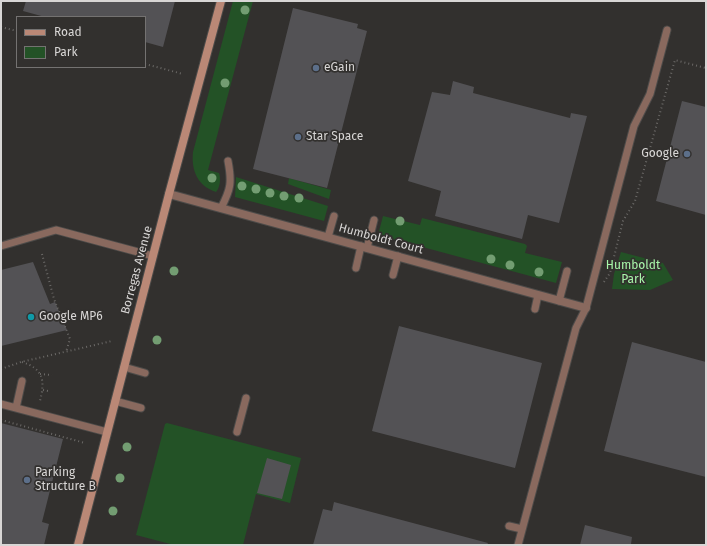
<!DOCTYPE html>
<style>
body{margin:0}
#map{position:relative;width:707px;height:546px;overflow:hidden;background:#32302e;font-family:"Fira Sans",sans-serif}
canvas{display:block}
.frame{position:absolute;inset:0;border:2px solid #d8d6d5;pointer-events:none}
.legend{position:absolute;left:16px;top:16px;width:130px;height:52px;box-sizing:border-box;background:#32302e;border:1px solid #747271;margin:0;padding:5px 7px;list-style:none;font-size:12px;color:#d8d6d5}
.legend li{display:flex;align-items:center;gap:8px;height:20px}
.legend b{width:20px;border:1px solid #747271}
</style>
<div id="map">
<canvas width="707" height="546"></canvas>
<div class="frame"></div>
<ul class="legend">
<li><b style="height:5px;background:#ba8876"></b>Road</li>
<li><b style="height:11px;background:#235226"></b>Park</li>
</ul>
</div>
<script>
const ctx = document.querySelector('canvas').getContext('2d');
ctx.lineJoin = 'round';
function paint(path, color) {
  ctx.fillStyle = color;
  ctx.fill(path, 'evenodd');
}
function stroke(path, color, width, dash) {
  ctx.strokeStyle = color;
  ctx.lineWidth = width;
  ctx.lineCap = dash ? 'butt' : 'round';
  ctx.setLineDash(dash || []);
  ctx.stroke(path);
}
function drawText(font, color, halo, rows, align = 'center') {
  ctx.font = font + ' "Fira Sans",sans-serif';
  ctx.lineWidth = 3.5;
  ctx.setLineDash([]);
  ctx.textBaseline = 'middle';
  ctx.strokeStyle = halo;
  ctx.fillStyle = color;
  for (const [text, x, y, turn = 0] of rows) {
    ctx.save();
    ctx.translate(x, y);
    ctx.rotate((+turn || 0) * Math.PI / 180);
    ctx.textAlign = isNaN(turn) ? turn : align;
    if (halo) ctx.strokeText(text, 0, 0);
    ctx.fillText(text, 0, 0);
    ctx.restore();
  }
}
const green = new Path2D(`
 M233,1H253L208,170L219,173C221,178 220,188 216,192C198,186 191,171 193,152Z
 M236,177L328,206L324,221L235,197Z
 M289,178L331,190L329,199L288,184Z
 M383,216L420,225L422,218L525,244L527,246L525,253L562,262L556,283L378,235Z
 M621,252L663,263L673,280L650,290L612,289L614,274Z
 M167,423L301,458L290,503L256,494L243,545H174L136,535L165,424Z`);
const building = new Path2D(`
 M26,1H175L163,47L145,42V17H45L23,11Z
 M293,8L358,24L357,28L367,31L327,188L253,169Z
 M453,81L474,87L473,93L570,118L571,113L587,116L559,223L528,215L522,239L435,216L441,191L408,181L432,92L450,95Z
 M682,101L706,107V215L656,201Z
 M33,262L50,304L55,302L67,330L1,346V270Z
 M399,326L542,363L515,468L372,431Z
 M632,342L706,362V477L604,451Z
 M1,423L63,439L42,522L49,524L44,545H1Z
 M267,458L291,465L282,499L257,493Z
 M334,502L488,543L487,545H313L323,509L332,511Z
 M585,525L632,537L631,544L634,545H580Z`);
const path = new Path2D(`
 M1,27L17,31
 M145,64L183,74
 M42,254L54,299L70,339L66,352
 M604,282L610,273L623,221L635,201L675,60L706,68
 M61,315L63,314L68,316
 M22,362C44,369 45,381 40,401
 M1,369L21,362L112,341
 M40,374L52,375
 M43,390L48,391
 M1,420L85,443`);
const lane = new Path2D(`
 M221,208C231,189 232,182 228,161
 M328,237L334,216
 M1,246L56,230L153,256
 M367,248L374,220
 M356,268L361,246
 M393,275L398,256
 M559,301L567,271
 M535,309L538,295
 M124,367L145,373
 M115,401L141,408
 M1,404L107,432
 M16,408L22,381
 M237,432L246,398
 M509,526L522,529
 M518,545L576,328L586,308L634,126L650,94L667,30`);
const street = new Path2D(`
 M169,194L586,308`);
const secondary = new Path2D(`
 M78,545L169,194L221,1`);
const trees = [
 [245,10],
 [225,83],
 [212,178],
 [242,186],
 [256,189],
 [270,193],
 [284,196],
 [299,198],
 [400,221],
 [491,259],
 [510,265],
 [174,271],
 [539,272],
 [157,340],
 [127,447],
 [120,478],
 [113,511]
];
const markers = [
 [316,68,4,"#5c6f8a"],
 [298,137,4,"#5c6f8a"],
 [687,154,4,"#5c6f8a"],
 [31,317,4,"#0f9aa8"],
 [27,480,4,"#5c6f8a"]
];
const poiNames = [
 ["eGain",324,68],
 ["Star Space",306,137],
 ["Google",679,154,"right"],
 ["Google MP6",39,317],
 ["Parking",35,473],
 ["Structure B",35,487]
];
const streetNames = [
 ["Humboldt Court",381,239,15],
 ["Borregas Avenue",137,270,-75]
];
const parkNames = [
 ["Humboldt",633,266],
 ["Park",633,280]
];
paint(green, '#235226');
paint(building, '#535255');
stroke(lane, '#4d4b49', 9);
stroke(street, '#4d4b49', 10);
stroke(secondary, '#4d4b49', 10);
stroke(path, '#6b6967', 2, [1, 3]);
stroke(lane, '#89695e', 7);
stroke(street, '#89695e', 8);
stroke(secondary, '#ba8876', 8);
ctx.fillStyle = '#739d72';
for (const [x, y] of trees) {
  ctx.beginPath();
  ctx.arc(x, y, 4.5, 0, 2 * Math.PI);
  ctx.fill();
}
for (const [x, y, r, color] of markers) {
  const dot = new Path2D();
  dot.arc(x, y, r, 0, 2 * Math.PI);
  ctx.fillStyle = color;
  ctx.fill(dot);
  stroke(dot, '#32302e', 1.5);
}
drawText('12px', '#d8d6d5', '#32302e', poiNames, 'left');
drawText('12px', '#d8d6d5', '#32302e', streetNames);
drawText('12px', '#a8f7aa', '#32302e', parkNames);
</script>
